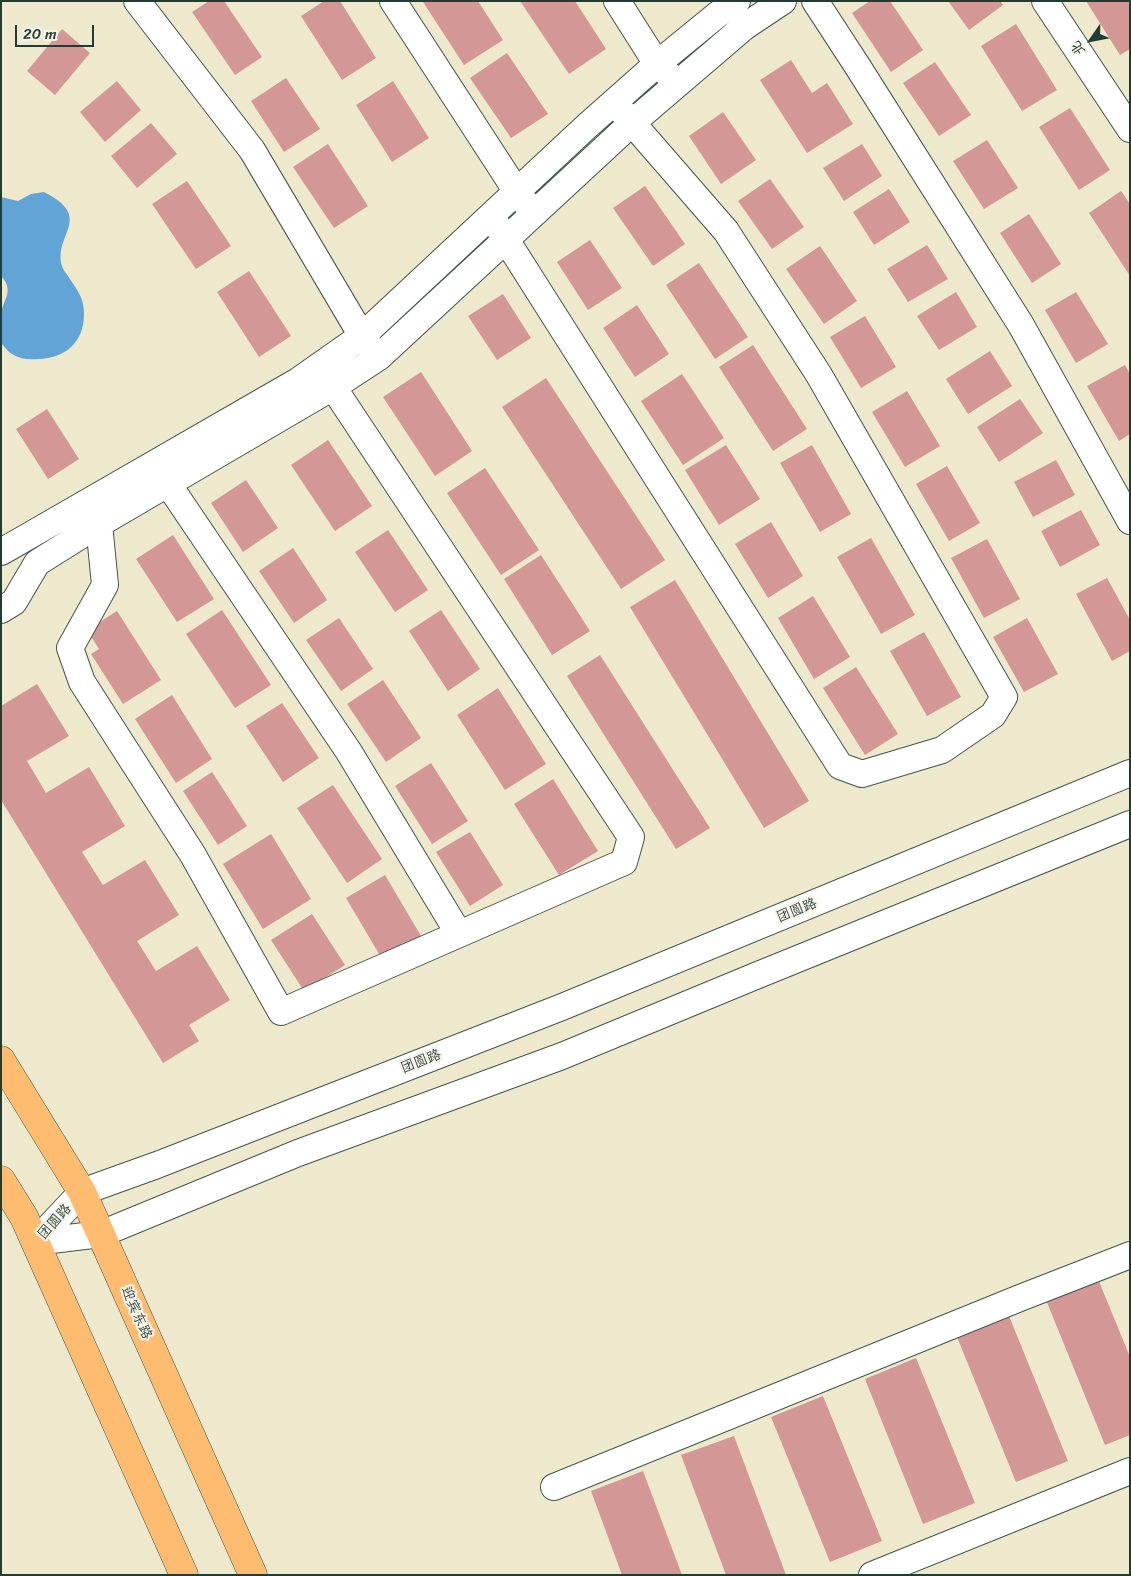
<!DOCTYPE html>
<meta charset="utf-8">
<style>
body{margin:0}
#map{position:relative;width:1131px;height:1576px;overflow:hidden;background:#eee8cd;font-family:Sriracha,"LXGW WenKai TC",sans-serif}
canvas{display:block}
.frame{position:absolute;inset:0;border:2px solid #1f3d34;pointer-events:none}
.north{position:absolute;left:1066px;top:15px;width:50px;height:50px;-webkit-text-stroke:4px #f7f3e8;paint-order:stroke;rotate:237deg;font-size:14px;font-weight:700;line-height:20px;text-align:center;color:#1f3d34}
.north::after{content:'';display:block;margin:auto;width:18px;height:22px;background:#1f3d34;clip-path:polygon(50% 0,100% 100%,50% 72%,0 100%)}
.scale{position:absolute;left:15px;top:25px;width:79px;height:22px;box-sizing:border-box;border:2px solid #1f3d34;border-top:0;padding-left:6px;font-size:15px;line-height:18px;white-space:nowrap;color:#1f3d34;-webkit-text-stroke:4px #f7f3e8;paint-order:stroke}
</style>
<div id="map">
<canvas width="1131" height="1576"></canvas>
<div class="frame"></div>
<div class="north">北</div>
<div class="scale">20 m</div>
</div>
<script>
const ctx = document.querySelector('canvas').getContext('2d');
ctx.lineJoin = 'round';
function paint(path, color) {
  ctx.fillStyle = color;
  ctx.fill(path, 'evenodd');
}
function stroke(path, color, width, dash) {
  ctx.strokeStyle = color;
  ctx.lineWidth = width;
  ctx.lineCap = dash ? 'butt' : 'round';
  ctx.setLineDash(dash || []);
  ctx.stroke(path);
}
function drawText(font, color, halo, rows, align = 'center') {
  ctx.font = font + ' Sriracha,"LXGW WenKai TC",sans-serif';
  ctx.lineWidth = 4.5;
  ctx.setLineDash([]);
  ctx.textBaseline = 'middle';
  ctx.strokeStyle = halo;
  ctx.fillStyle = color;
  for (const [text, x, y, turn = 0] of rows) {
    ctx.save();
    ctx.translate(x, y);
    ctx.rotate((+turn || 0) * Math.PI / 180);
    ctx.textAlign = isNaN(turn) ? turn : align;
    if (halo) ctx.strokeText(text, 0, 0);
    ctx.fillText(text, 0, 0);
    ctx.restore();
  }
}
const water = new Path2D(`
 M44,192C95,218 53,234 62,266C63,270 66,273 68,276C77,290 84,297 84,314C84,343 65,358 38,359C29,360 20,359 12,354C8,352 5,347 1,343C1,334 0,324 1,314C3,299 15,291 1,276V197L18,201L31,194Z`);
const building = new Path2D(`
 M209,1H224L262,57L235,75L192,12Z
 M324,1H340L376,58L342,80L301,16Z
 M425,1H478L503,40L464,65L423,2Z
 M520,1H575L606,49L569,74Z
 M870,1H890L923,50L891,72L852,13Z
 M948,1H1000L1003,5L969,30Z
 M1086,1H1130V49L1120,55Z
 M1016,24L1057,90L1022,111L981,46Z
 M62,29L90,53L55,95L27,71Z
 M507,53L548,114L511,138L470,78Z
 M791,60L812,93L827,83L853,124L807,153L760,80Z
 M935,62L971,115L939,136L903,83Z
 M286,78L320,129L284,152L251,101Z
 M117,81L141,110L105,142L80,112Z
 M393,81L429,138L392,162L356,105Z
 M1070,108L1110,170L1079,190L1039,127Z
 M723,112L756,160L721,184L689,136Z
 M151,123L177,154L137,188L111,156Z
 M987,140L1018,188L984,209L953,161Z
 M328,144L368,206L334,228L293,167Z
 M862,144L882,176L844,201L823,168Z
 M770,179L804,227L772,249L738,201Z
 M187,181L231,246L196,269L152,204Z
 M645,186L685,244L653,266L613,208Z
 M889,189L910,222L874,245L853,212Z
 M1121,191L1130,204V276L1089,213Z
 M1029,214L1061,264L1032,283L1000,233Z
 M590,240L622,288L588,310L557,262Z
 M927,245L948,279L908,302L887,269Z
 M820,246L857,301L824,324L786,269Z
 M699,263L748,337L715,359L666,285Z
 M249,271L291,336L259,357L217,292Z
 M956,292L977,327L939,350L917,316Z
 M1076,292L1108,344L1076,363L1045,310Z
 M503,294L531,338L497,360L468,316Z
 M637,305L669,354L635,377L603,328Z
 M865,316L896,367L861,388L830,337Z
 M753,345L807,429L773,451L719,367Z
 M990,351L1012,386L968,414L946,379Z
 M1125,365L1130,374V434L1119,441L1087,386Z
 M421,372L472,451L435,476L383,397Z
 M682,374L724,438L683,465L641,401Z
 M546,378L665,560L621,589L502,407Z
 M907,391L940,446L905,467L872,412Z
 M1020,399L1043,433L999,462L977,427Z
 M47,409L79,459L48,479L16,429Z
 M328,440L372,506L335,531L291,465Z
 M726,445L760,499L719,525L685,470Z
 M812,445L851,514L820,532L780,463Z
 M1056,460L1075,495L1033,517L1014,482Z
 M947,466L980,523L949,541L916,484Z
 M485,468L539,550L501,575L447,493Z
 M246,480L278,528L243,552L211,503Z
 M1081,510L1100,545L1060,567L1041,531Z
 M771,522L803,576L768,598L735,544Z
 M388,530L428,590L395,612L355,552Z
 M173,535L214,599L177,622L136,559Z
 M871,538L915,615L881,634L837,557Z
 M987,539L1020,599L984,618L951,558Z
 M293,548L327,600L294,623L259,571Z
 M541,555L590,631L552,655L504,579Z
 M1107,578L1130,620V651L1112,661L1076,594Z
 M675,580L809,801L764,828L630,607Z
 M813,596L850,657L814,679L778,618Z
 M222,610L271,685L235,708L186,634Z
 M441,610L480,669L448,691L409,631Z
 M117,611L161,680L123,704L91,654L99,649L87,630Z
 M339,618L373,669L341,691L306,640Z
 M1027,618L1058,674L1024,692L993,637Z
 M924,632L961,697L927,716L890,651Z
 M600,655L710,828L676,849L567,676Z
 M856,667L898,734L865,755L823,688Z
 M383,680L421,738L386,762L347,704Z
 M37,684L69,736L27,761L46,793L89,767L125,826L82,852L103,885L145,860L179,915L137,941L156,971L197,946L230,1000L189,1025L199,1041L163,1063L1,800V706Z
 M498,688L546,764L505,790L457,715Z
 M172,695L212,759L176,783L135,719Z
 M282,703L319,758L283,782L246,726Z
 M431,763L468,821L432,844L395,786Z
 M212,772L247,826L218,845L183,791Z
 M553,779L598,851L559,875L514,804Z
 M333,785L382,859L347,883L297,808Z
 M470,832L503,885L470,906L436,852Z
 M271,834L311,899L263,929L223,864Z
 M385,875L424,941L385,964L346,898Z
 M312,914L345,965L304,991L271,940Z
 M1098,1279L1130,1357V1435L1105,1445L1046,1300Z
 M1009,1316L1068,1461L1016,1482L957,1337Z
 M916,1358L975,1503L923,1524L865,1379Z
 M823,1396L882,1541L830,1562L771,1417Z
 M734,1436L786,1575H726L681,1455Z
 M643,1471L682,1575H622L591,1491Z`);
const minor = new Path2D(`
 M137,1L252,150L362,336L373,350
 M393,1L517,192L528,206
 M617,1L657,64L670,76
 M815,1L858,67L1021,325L1130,521
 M1045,1L1130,129
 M491,216L840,766L862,774L942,750L993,715L1004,697L819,375L726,231L614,102
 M158,469L349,752L459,934
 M86,503L99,524L105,585L70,648L82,682L193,855L281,1012L624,862L631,837L333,387L318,367
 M1,552L298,381L362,336L587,126L657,64L717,15L737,1
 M1,610L14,602L37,563L99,524L333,387L379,357L633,122L744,27L783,1
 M35,1242L82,1192L157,1165L562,1007L1130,773
 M35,1242L101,1234L298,1153L562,1056L758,975L1130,824
 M554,1487L1020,1298L1130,1255
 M872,1575L1130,1471`);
const highway = new Path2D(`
 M1,1060L82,1192L253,1575
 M1,1180L24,1217L184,1575`);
const streetNames = [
 ["团圆路",797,911,-22],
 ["团圆路",421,1062,-21],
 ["团圆路",55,1222,-48],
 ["迎宾东路",136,1313,66]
];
paint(water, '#61a4d5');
paint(building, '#d39796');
stroke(minor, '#3e574b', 28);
stroke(highway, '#3e574b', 29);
stroke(minor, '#fff', 26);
stroke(highway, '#febc70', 28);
drawText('14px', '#1f3d34', '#f7f3e8', streetNames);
</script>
